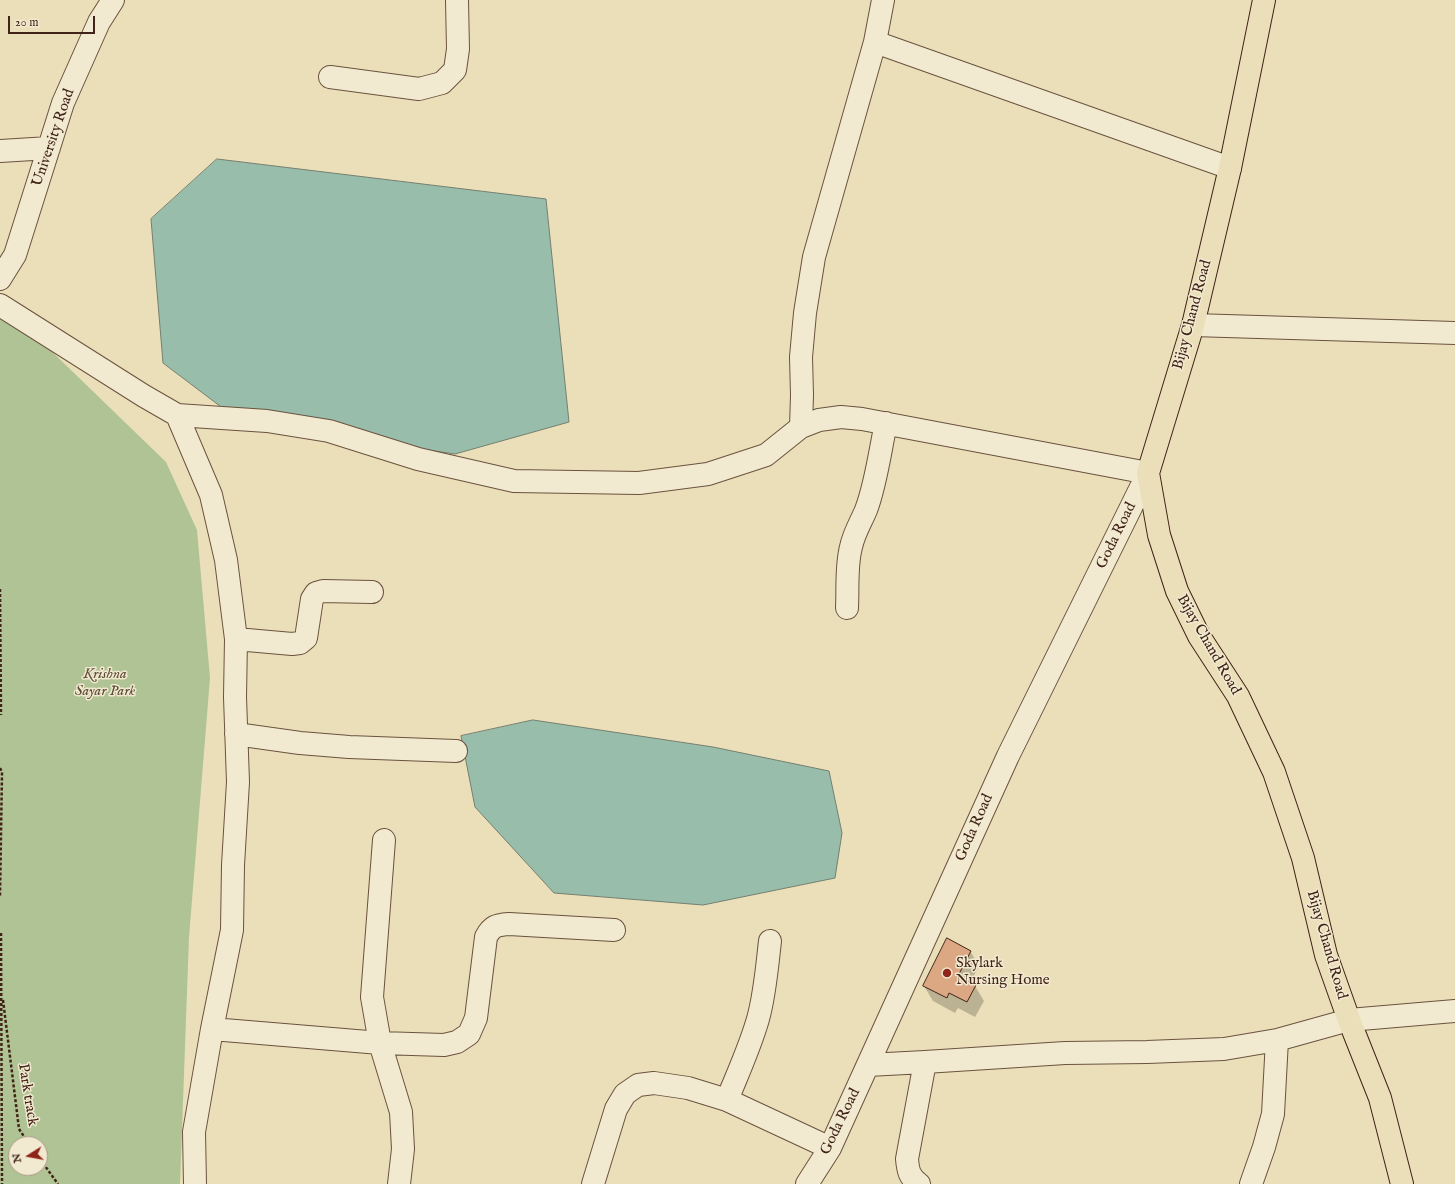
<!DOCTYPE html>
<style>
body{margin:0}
#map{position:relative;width:1455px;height:1184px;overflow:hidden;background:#eadfb8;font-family:"IM FELL English",serif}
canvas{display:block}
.north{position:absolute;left:8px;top:1136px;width:40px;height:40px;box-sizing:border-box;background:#f1ead1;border:1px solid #ab9a87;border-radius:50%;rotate:259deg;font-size:11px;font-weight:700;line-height:16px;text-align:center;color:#412317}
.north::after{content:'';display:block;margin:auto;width:14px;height:18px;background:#8f2418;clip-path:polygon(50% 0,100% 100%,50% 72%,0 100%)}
.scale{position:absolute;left:8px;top:16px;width:87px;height:18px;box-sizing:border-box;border:2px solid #412317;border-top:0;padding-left:5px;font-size:12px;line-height:14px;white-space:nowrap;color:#412317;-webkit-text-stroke:3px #f1ead1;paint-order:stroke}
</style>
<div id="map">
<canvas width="1455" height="1184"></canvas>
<div class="north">N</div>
<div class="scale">20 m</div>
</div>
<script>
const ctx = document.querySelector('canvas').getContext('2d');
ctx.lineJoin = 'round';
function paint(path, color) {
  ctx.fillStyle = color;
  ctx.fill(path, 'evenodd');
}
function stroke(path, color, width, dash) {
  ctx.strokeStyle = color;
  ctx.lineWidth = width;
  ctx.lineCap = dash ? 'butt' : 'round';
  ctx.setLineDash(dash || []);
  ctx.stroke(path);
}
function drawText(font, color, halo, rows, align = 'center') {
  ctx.font = font + ' "IM FELL English",serif';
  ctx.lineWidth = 3;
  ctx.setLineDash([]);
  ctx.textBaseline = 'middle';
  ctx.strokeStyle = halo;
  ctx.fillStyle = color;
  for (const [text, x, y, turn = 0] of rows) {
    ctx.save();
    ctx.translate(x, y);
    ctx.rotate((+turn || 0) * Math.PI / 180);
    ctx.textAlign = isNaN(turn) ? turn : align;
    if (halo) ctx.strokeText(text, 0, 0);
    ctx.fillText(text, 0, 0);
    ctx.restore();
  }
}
const green = new Path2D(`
 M12,313L166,462L197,530L210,678L189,937L180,1184H0V314ZM16,1144H40V1168H16Z`);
const water = new Path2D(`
 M217,159L546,199L569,422L455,454L241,422L163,363L151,219Z
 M533,720L713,747L829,771L842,833L835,878L703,905L554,893L475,807L461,736Z`);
const shadow = new Path2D(`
 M970,951L979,966L970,983L975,986L984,1001L975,1017L958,1008L955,1013L933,1001L924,986Z`);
const building = new Path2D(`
 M947,938L971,951L958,976L976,985L967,1002L949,993L947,998L923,986Z`);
const path = new Path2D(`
 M0,589L1,715
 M0,768L2,772L0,896
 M1,933L2,1184
 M3,1000L19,1129L29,1144
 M40,1159L58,1184`);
const minor = new Path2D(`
 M875,42L1230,168
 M330,77L419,89L442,83L455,70L458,49L457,0
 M0,151L49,148
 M0,279L15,255L63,103L99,22L113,0
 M0,305L144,396L177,415L211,495L226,560L236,639L235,697L238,782L233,865L232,930L212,1029L194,1132L195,1184
 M1193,325L1455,333
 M177,415L267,421L329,431L418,459L514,481L639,483L708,474L766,455L801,427L819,420L841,417L862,419L1148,473L1008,756L830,1148L807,1184
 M801,427L802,395L801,357L805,313L814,257L875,42L883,0
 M847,608C848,587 846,566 851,547C854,533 861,522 866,510C876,484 880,451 886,423
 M236,639L292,644L300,643L306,638L312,599L316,593L323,591L372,592
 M236,734L300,743L349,747L456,751
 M384,840L372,997L380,1043L401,1112L403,1149L399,1184
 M212,1029L380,1043L444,1045L457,1042L469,1034L476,1018L486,937C492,926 496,925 509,924L614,930
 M868,1065L925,1062L1065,1053L1147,1052L1224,1049L1277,1040L1349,1020L1455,1011
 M727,1100C738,1073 750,1047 758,1019C765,994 767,967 770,941
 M593,1184L616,1109L625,1094L638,1085L654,1083L688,1088L727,1100L830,1148
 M919,1184C909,1177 908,1170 907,1159L925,1062
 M1251,1184L1264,1147L1273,1114L1277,1040`);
const major = new Path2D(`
 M1264,0L1230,168L1193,325L1148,473L1159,535L1177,591L1199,636L1238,696L1274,772L1303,858L1326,955L1349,1020L1380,1098L1402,1184`);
const markers = [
 [947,973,5,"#8f2418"]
];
const streetNames = [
 ["University Road",54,138,-71],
 ["Bijay Chand Road",1193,315,-75],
 ["Goda Road",1117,536,-64],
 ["Bijay Chand Road",1208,645,60],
 ["Goda Road",975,828,-66],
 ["Bijay Chand Road",1326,945,74],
 ["Park track",27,1095,81],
 ["Goda Road",841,1122,-64]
];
const parkNames = [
 ["Krishna",105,675],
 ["Sayar Park",105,692]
];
const poiNames = [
 ["Skylark",956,964],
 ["Nursing Home",956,981]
];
paint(green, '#b0c394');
paint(water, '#98bdab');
stroke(water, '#757f70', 1);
paint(shadow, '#0003');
paint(building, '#dca783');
stroke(building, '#412317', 1);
stroke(minor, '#6b523f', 24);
stroke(major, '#412317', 24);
stroke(path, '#412317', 2.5, [3, 2]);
stroke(minor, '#f1ead1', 22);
stroke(major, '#eadfb8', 22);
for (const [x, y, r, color] of markers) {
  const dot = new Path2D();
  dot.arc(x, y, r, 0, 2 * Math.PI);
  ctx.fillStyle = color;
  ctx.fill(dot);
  stroke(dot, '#f1ead1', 1.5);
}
drawText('15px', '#412317', '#f1ead1', streetNames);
drawText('italic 15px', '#5d4b36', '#f1ead1', parkNames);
drawText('15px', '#412317', '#f1ead1', poiNames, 'left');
</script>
